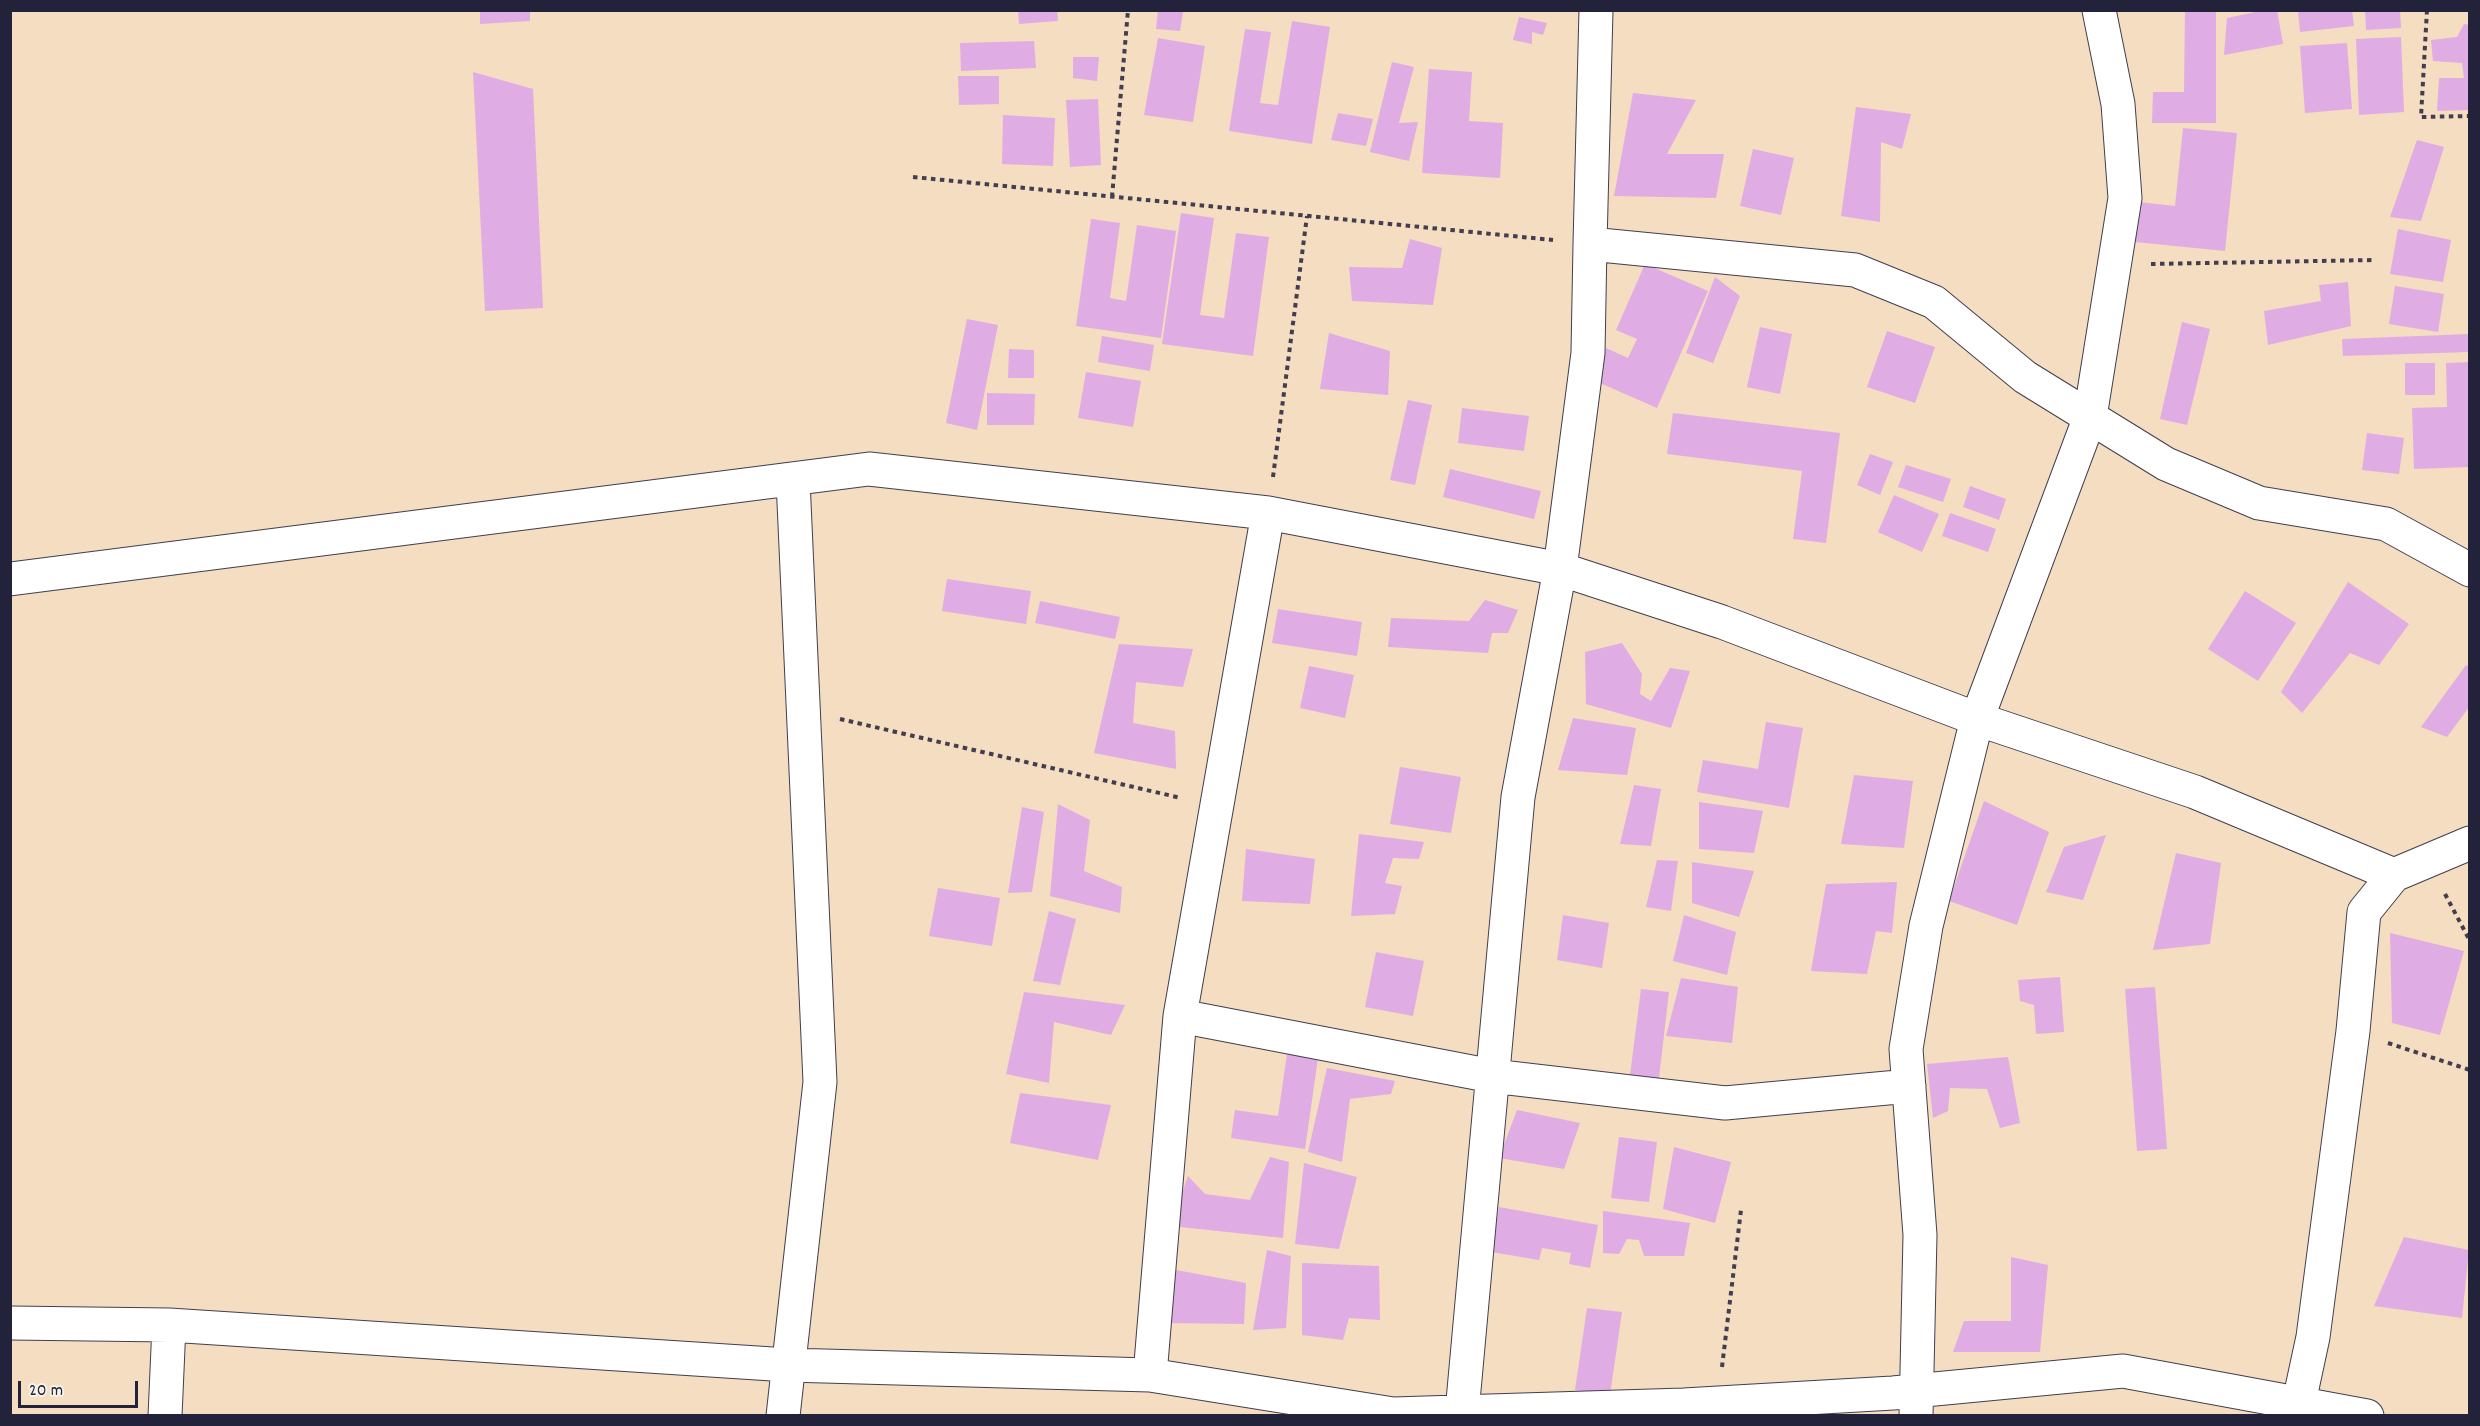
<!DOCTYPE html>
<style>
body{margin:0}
#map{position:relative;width:2480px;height:1426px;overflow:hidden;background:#f4ddc0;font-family:Dekko,sans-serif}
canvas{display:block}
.frame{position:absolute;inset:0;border:12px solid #22223b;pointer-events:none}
.scale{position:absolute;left:18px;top:1381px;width:120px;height:27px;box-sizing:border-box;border:3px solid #22223b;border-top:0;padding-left:8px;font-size:18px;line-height:21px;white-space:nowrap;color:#22223b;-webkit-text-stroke:4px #f7f3e8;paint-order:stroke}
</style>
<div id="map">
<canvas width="2480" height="1426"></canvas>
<div class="frame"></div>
<div class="scale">20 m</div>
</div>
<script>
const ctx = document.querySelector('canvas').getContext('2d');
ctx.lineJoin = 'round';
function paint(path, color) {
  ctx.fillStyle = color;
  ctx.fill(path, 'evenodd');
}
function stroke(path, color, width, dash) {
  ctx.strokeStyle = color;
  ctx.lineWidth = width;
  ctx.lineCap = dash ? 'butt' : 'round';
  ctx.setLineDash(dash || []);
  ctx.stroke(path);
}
const building = new Path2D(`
 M480,10H530V21L480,24Z
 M1018,10H1057L1058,21L1019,24Z
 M1158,10L1183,12L1180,31L1156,29Z
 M2185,10H2216V123H2152L2153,92H2184Z
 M2265,10H2277L2283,44L2224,55L2227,18Z
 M2298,10H2352L2354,26L2300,32Z
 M2365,10H2400L2401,28L2366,30Z
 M1519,17L1547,23L1543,35L1532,32V44L1513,40Z
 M1292,21L1330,27L1312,144L1229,131L1245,29L1271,32L1260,103L1278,105Z
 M2464,24L2470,25V110L2437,111L2439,78H2464L2462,63L2433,61L2431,40L2457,37Z
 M2401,37L2404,112L2359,115L2356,39Z
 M1158,38L1205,46L1193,122L1144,115Z
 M1034,41L1036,68L961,71L960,43Z
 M2347,43L2352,109L2305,113L2300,46Z
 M1073,57H1099L1097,81L1073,78Z
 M1392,62L1414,67L1399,123L1418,122L1409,161L1370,152Z
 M1429,69L1472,72L1469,121L1503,123L1500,178L1422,173Z
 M473,72L533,89L543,308L485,311Z
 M958,76H999V104L959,105Z
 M1633,93L1696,100L1667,154H1724L1716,198L1614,196Z
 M1098,99L1101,165L1070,167L1066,100Z
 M1856,107L1911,114L1902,149L1881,142L1880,222L1841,216Z
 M1338,113L1373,119L1366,146L1331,140Z
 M1003,115L1055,118L1053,166L1002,164Z
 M2183,128L2237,133L2225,251L2135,242L2139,202L2175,206Z
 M2417,140L2444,147L2421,221L2390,217Z
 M1753,149L1794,158L1781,215L1740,206Z
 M1181,213L1214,218L1200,315L1224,318L1236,233L1269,237L1253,356L1162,344Z
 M1091,219L1120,223L1110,298L1126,301L1137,225L1176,231L1161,338L1076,326Z
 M2398,229L2451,240L2443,282L2390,274Z
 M1410,239L1442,248L1433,305L1352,301L1349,267L1402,268Z
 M1645,264L1708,291L1657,408L1593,380L1606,348L1628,358L1637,339L1616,330Z
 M1715,277L1740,296L1713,363L1686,353Z
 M2348,282L2351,326L2268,345L2264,311L2321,301L2319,285Z
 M2395,286L2444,294L2438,332L2389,324Z
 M967,319L998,325L977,430L946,423Z
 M2182,322L2210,329L2187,425L2160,419Z
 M1760,327L1792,334L1780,394L1747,387Z
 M1887,331L1935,347L1915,403L1867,387Z
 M1329,333L1390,351L1388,395L1320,389Z
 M2470,334V352L2343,356L2342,339Z
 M1102,336L1154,345L1150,371L1098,362Z
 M1009,349L1034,350V378H1008Z
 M2470,362V467L2414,469L2412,408L2447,407L2446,363Z
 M2405,363H2435V395H2405Z
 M1086,372L1141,381L1133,427L1078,418Z
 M987,393L1035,394L1034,425H987Z
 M1408,400L1432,405L1415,485L1390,480Z
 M1462,408L1529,416L1524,451L1458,443Z
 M1673,413L1840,433L1826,543L1793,539L1802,471L1667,454Z
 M2367,433L2404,438L2399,474L2362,470Z
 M1870,454L1893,462L1880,495L1857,485Z
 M1906,465L1951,479L1943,502L1898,487Z
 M1450,469L1541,491L1534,519L1443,497Z
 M1970,486L2006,499L1999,520L1963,507Z
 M1894,495L1939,514L1922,552L1878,532Z
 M1950,513L1996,529L1988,552L1942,536Z
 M947,579L1031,591L1026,624L942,611Z
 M2348,582L2409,624L2379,665L2350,653L2302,713L2281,692Z
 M2245,591L2296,623L2258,681L2208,649Z
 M1485,600L1518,610L1508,633H1492L1488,653L1388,647L1391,618L1469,621Z
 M1040,601L1120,617L1115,639L1035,623Z
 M1278,609L1362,622L1357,656L1272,643Z
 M1622,643L1642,674L1640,694L1651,701L1670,668L1690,671L1671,728L1586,704L1585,652Z
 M1119,644L1193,649L1183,687L1136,682L1133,723L1175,731L1176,769L1094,753Z
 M2466,665L2470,668V706L2447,737L2421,727Z
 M1309,666L1354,675L1345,718L1300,708Z
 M1573,718L1636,728L1627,775L1558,770Z
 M1766,722L1803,728L1789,808L1697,792L1703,760L1758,769Z
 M1400,767L1461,777L1451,833L1390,824Z
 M1854,775L1913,781L1904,848L1841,844Z
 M1634,785L1661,789L1651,846L1620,844Z
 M1984,801L2049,832L2017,925L1949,901Z
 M1699,802L1763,811L1754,853L1699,849Z
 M1058,804L1090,820L1084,871L1122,887L1120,913L1050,896Z
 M1022,807L1044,812L1032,892L1008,893Z
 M1359,834L1424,842L1419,859L1393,858L1385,883L1402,886L1395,914L1351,916Z
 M2106,835L2083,900L2046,892L2064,847Z
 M1246,849L1315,859L1310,904L1242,901Z
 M2176,853L2221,863L2210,944L2153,950Z
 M1657,860L1678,861L1671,911L1646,907Z
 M1692,862L1754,871L1739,917L1692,903Z
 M1897,882L1892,933L1876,931L1867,974L1811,971L1826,884Z
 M938,888L1000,898L992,946L929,936Z
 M1049,911L1076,919L1060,985L1033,981Z
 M1563,915L1609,923L1602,968L1557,960Z
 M1684,915L1736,932L1727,975L1673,961Z
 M2390,933L2464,951L2440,1035L2392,1023Z
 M1376,952L1424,961L1413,1016L1365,1007Z
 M2060,977L2064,1032L2036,1034L2034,1005L2020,1001L2018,980Z
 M1681,978L1738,987L1732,1043L1666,1036Z
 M2155,987L2167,1149L2137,1151L2125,989Z
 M1641,989L1669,992L1659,1078L1630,1075Z
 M1024,992L1125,1005L1111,1035L1054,1022L1049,1083L1006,1074Z
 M1287,1054L1318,1058L1305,1149L1231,1138L1235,1110L1278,1116Z
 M2008,1057L2020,1123L2000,1128L1987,1089L1950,1088L1948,1111L1933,1118L1927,1064Z
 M1327,1068L1395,1081L1391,1094L1350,1099L1342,1162L1308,1152Z
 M1020,1093L1111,1105L1098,1160L1010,1143Z
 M1517,1110L1580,1123L1564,1169L1499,1158Z
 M1619,1137L1657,1142L1649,1202L1611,1198Z
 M1674,1147L1731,1162L1715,1223L1663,1209Z
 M1270,1157L1289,1162L1283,1238L1171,1226L1188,1176L1205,1194L1250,1200Z
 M1304,1163L1357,1177L1339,1249L1295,1244Z
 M1499,1207L1598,1225L1590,1268L1569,1264L1571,1253L1542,1248L1539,1260L1491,1252Z
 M1603,1211L1690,1223L1684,1256H1644L1639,1240L1627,1239L1619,1254L1603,1253Z
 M2404,1237L2469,1250L2462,1318L2374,1306Z
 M1267,1250L1291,1256L1286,1328L1253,1330Z
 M2011,1257L2048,1265L2040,1352H1953L1964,1321H2011Z
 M1302,1263L1379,1266L1380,1320L1349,1318L1343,1340L1302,1335Z
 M1165,1268L1246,1283L1244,1324L1166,1323Z
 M1587,1308L1622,1312L1610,1395L1575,1390Z`);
const path = new Path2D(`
 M2427,10L2421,117L2470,116
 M913,177L1553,240
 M1112,197L1128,10
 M2151,264L2374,260
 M1273,477L1307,216
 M840,719L1181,798
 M2445,894L2470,941
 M2388,1043L2470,1070
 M1722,1367L1741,1210`);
const minor = new Path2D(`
 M1590,244L1596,10
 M10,579L869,469L1268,513L1560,569L1518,797L1462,1412
 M2394,875L2195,792L1977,719L1722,622L1560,569L1588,353L1590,244L1855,270L1934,302L2025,377L2166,464L2259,503L2386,524L2470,570
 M1180,1016L1492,1076L1725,1103L1909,1086
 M10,1323L169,1325L788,1365L1150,1375L1393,1414L1684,1405L1893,1393L2123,1371L2367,1416
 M1150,1375L1180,1016L1268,513
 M165,1416L169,1325
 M783,1416L820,1082L793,480
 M1916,1416L1920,1235L1906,1049L1926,926L1977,719L2090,417L2125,198L2118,104L2099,10
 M2296,1416L2313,1337L2353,1031L2364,912L2394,875L2470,843`);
paint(building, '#dfade3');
stroke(minor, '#423e4f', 35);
stroke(path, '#423e4f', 4, [4.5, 4.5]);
stroke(minor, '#fff', 33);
</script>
